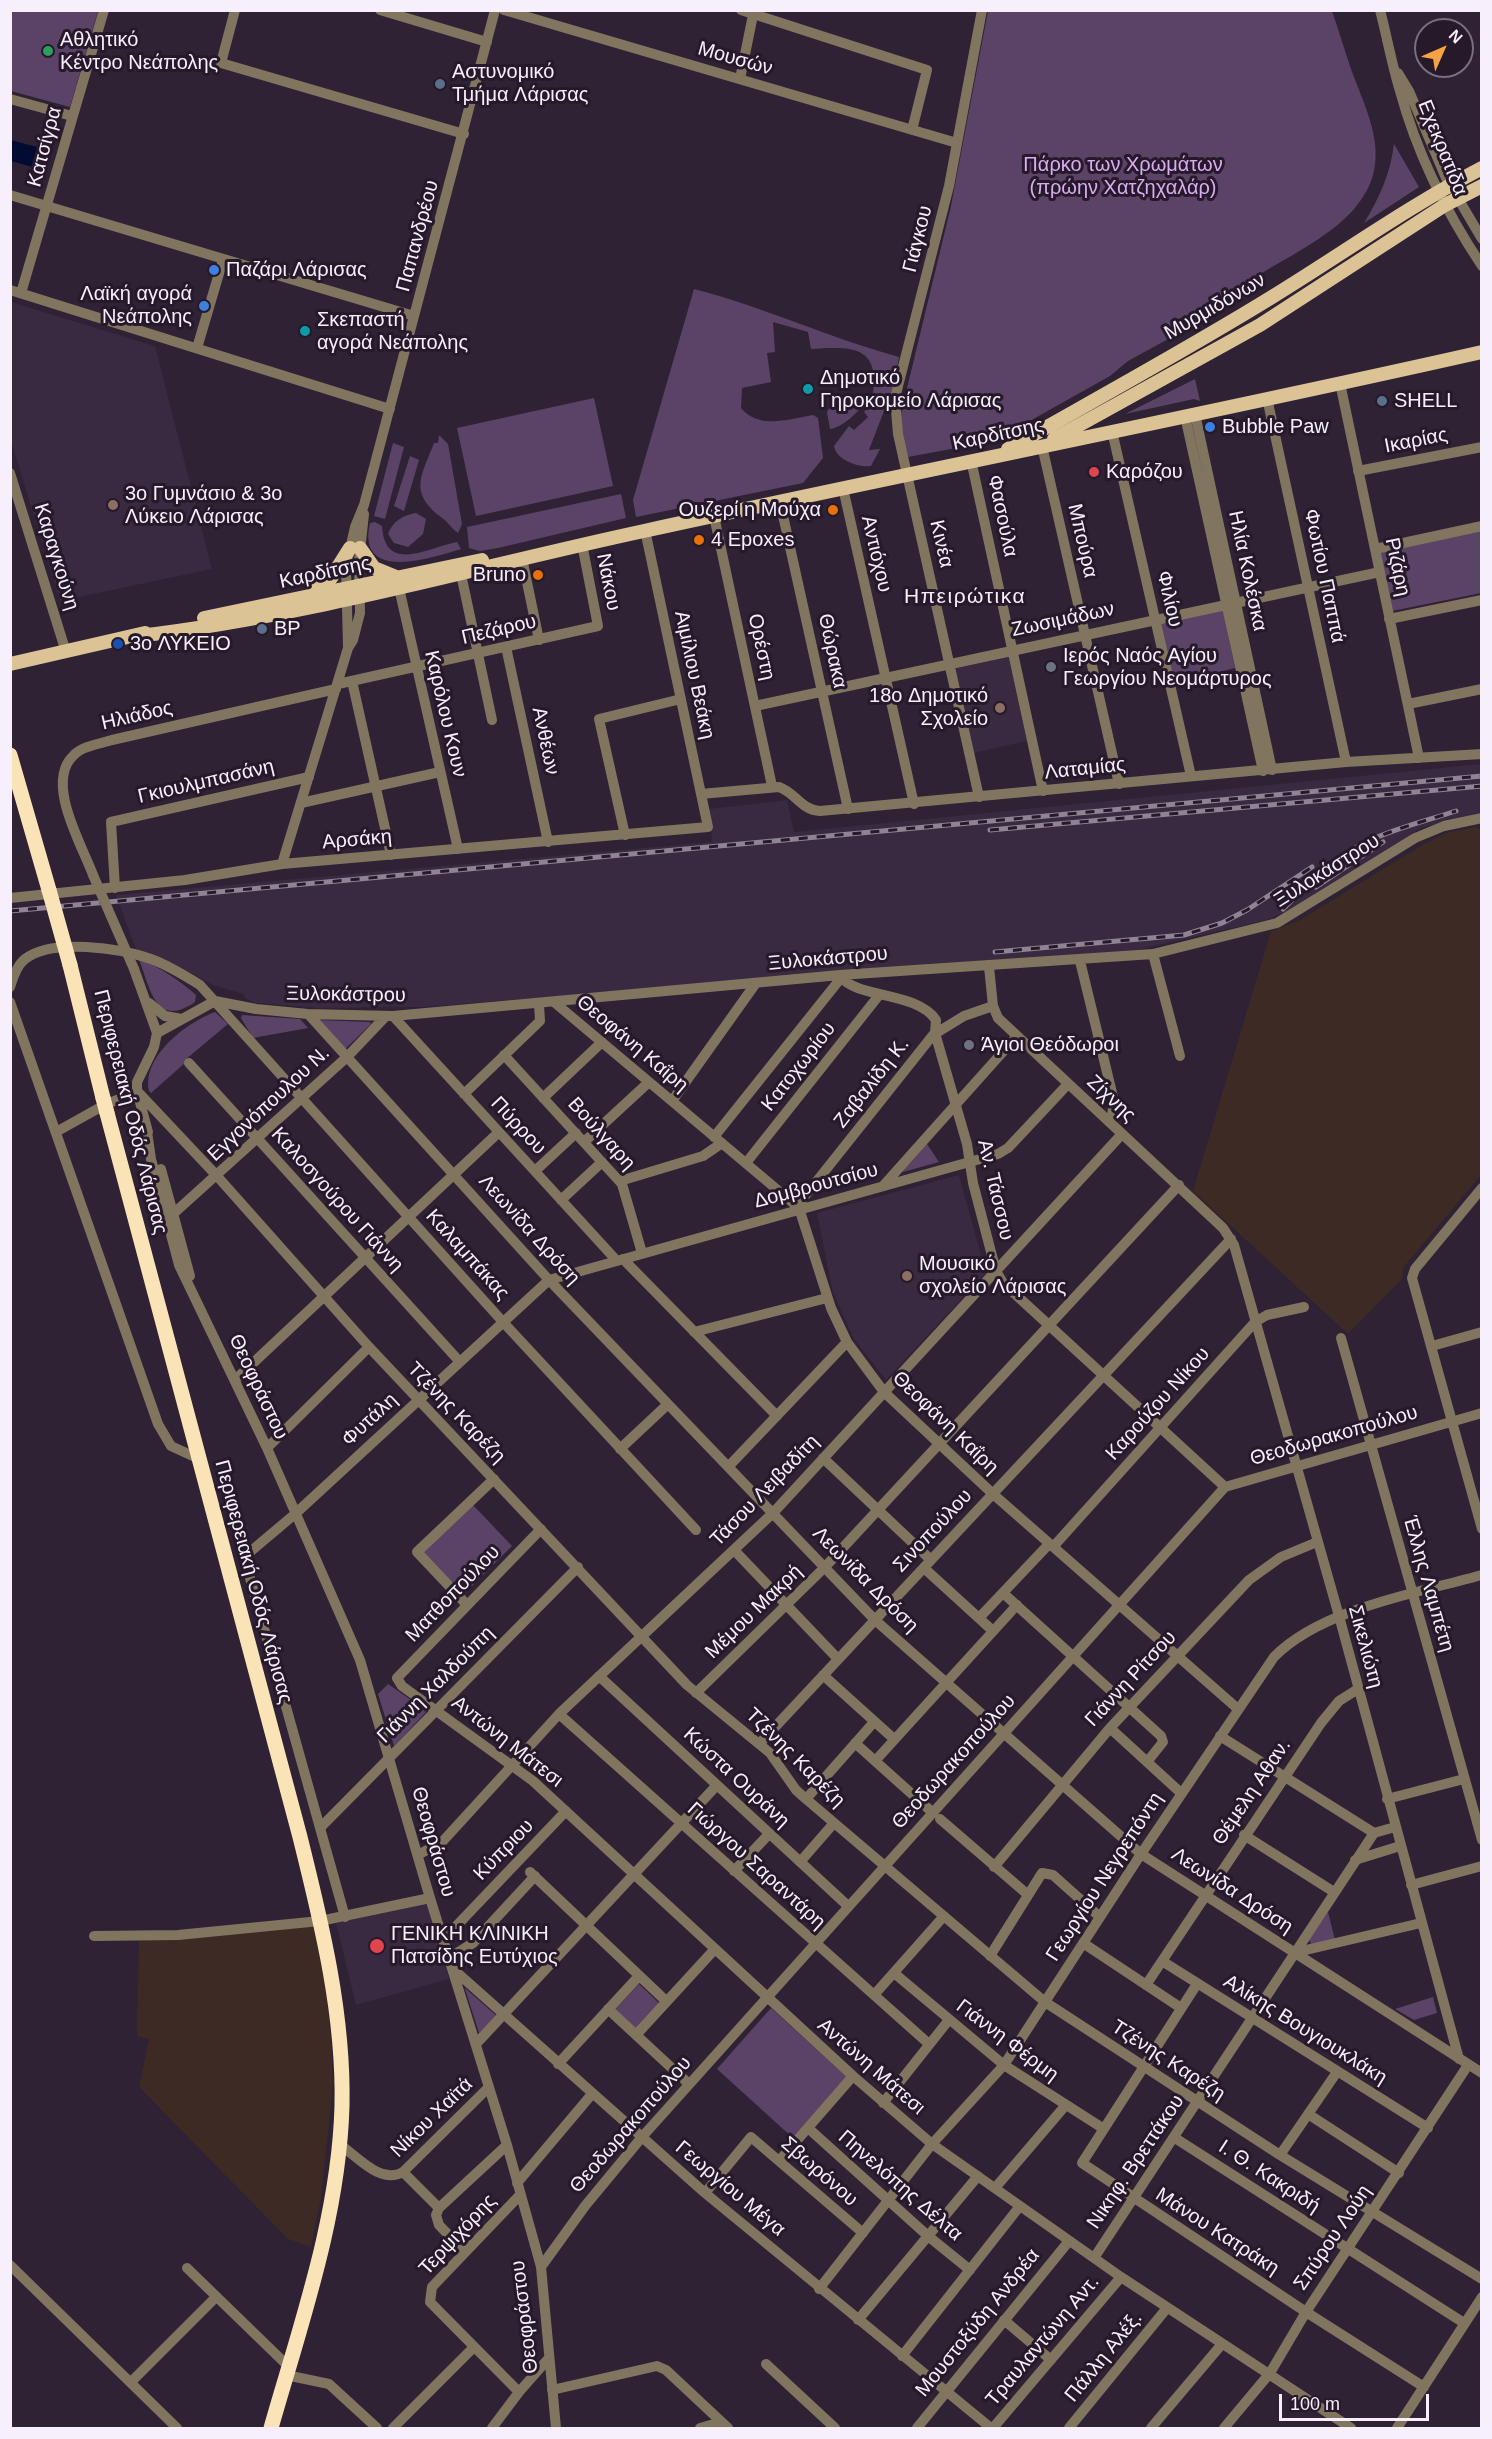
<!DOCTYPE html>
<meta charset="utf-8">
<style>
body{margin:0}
#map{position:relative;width:1492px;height:2439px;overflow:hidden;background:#2e2234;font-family:Arial,sans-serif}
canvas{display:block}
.frame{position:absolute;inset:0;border:12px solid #f7effc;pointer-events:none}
.north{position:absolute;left:1414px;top:18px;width:60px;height:60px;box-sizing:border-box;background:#25192a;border:2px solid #796f7e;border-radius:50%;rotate:45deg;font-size:16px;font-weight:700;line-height:24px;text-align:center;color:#f7effc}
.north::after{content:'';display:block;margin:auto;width:21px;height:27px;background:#f6a246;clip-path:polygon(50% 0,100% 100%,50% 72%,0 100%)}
.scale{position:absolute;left:1279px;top:2394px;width:150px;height:27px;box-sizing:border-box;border:3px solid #f7effc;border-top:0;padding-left:8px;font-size:18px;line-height:21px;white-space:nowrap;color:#f7effc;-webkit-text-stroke:4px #25192a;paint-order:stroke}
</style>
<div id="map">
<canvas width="1492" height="2439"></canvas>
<div class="frame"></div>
<div class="north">N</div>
<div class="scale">100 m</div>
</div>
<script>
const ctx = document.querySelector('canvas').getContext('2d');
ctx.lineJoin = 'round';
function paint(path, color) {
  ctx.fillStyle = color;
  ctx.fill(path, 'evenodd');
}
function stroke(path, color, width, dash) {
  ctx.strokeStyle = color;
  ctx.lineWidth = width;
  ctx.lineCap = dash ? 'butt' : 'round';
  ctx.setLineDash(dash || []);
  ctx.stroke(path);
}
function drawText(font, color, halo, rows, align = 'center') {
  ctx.font = font + ' Arial,sans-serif';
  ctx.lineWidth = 6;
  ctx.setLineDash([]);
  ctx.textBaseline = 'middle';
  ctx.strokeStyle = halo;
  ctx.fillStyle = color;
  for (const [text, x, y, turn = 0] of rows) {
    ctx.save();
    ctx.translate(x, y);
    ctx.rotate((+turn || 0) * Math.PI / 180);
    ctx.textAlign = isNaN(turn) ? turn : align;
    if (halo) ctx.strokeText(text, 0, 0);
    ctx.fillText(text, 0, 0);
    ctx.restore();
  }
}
const industrial = new Path2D(`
 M1475,827L1482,829L1481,1175L1403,1268L1402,1279L1348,1334L1193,1191L1271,931L1300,920L1424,844L1446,833Z
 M314,1926L324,1972L331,2038L333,2086L321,2198L311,2247L288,2239L139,2087L149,2039L137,2036L139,1938Z`);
const built = new Path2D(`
 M11,302L155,346L212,569L60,601L11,441Z
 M1008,654L1027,741L973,753L954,666Z
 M1481,764V812L1421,828L1287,911L1267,920L1137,950L422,1007L318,1008L256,1003L246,999L243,994L213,985L165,959L136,949L116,895L712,842L709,809L787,800L794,832Z
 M959,1175L986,1273L886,1380L854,1339L833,1293L817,1213Z
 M427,1902L449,1979L356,2005L336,1923Z`);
const green = new Path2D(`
 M10,11H98L70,107L11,91Z
 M988,11H1332C1339,31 1345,52 1352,72C1370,119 1394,164 1354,209C1330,237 1284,259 1252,279L1256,291L1128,361L1110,376L994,441L908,457L900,428L902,409L951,206Z
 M1394,144L1419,187L1364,223C1380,196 1390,175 1394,144Z
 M694,289C764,307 830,338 899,357L894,385L869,450L880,449L871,466C859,468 836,460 834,446L849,426L854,430L868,417L864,412C871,404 874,392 874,382C875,342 840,348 811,349L808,332L773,322L775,352L767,353L771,382L742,388L741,408C760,430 788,419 813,415L818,418L823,458L803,483L636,517L633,500Z
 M1195,379L1200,401L1194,399L1125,414Z
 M594,398L613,486L476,516L457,428Z
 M863,398L864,403C858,413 841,428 830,429L827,412L832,404Z
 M439,435L448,444L462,524L458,533C452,529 447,521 441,517C408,492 422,475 434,443H438Z
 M393,443L404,447L385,519L374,516Z
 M410,456L419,460L404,511L394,506Z
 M621,494L626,518L498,548L480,551L469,548L467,527Z
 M416,513L426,519L423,534L408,547L394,543L388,534C392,522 403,515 416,513Z
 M375,522L382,526C385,574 427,548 457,542L461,549C432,558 356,583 370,523Z
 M1480,531L1481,593L1392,611L1380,551Z
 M1223,610L1235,668L1174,683L1160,623Z
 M139,959C160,967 179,980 196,995L195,1002C156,1029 150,989 139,959Z
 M215,1012L228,1024L185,1060L186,1062L151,1093L149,1091C142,1056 186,1023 215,1012Z
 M242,1015L300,1019L308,1028L253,1038L241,1018Z
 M317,1020L370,1022L371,1024L342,1052Z
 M927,1144L939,1162L903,1172V1171Z
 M473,1505L512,1546L463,1595L422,1552Z
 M388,1684L427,1711L394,1746L378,1694Z
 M1328,1912L1335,1940L1312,1946L1309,1940Z
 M639,1984L660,2004L636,2031L614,2011Z
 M465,1988L499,2018L480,2036L465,1989Z
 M1433,1997L1437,2013L1414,2020L1395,2009Z
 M771,2008L847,2077L793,2138L717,2069Z`);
const water = new Path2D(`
 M10,140L41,148L36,168L11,161Z`);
const minor = new Path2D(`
 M235,10L221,63L464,134
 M380,10L487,42
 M504,10L957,143
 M741,10L927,70L912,130
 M1380,10C1387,37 1392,65 1400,91C1417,154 1446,212 1482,266
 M1398,73L1409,91L1446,178L1482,239
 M740,79L754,10
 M10,99L72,116
 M10,195L414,316
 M10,290L390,409
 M21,293L104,10
 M197,348L223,260
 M1340,383L1419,758
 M1267,398L1346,762
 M1195,414L1272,770
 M1185,416L1263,771
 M1112,431L1191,776
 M1042,446L1119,784
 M971,460L1043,791
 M1358,471L1482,447
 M10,473L66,652
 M843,488L914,804
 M780,502L848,809
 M714,516L772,786
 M1375,549L1482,526
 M522,558L539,640
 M461,574L492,720
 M399,588L458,849
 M1389,619L1482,600
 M506,647L548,842
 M348,648L346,566L355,527L364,505L495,10
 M352,681L391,855
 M338,684L598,626L582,544
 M1408,704L1482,689
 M755,706L1380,572
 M701,794L779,787C796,793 801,810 820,811L1346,762L1482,754
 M979,797L898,434L895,398L949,186L982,10
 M301,803L440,772
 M625,835L599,719L681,699
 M282,864L348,648L353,640L360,613L359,560L364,514
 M93,875C82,845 45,783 73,756C82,746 99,744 112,740L336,689
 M115,888L111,822L309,777
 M10,898L185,880L282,864L708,827L645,530
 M1153,954L1180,1056
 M1080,961L1114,1101L1112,1116L1109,1122
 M989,967L993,1006L998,1018L1223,1228L1234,1245L1339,1616L1459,2059
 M134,969L157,1033L154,1047L137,1082V1091L148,1132
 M840,976C857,999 916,991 936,1020L935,1033L967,1144L973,1183L996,1271L1003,1283L1225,1487
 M10,987C13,977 17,965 25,959C52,938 120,948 151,959C168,965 184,975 200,985L503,1322L696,1530
 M10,1002L158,1424L171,1446L197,1458
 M554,1002L799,1208L831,1308L847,1342L884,1392L993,1494L1238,1709
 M149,1003L165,1016L182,1019
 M308,1014L549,1280L875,1620L1141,1854L1482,2073
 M393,1016L617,1261
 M157,1033L215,1001L256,1009L308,1014L393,1016L840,975L1153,954L1277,923L1415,838L1444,826L1482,818
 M504,1055L622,1184L642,1253
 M189,1063L460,1362
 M464,1094L540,1021L539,1004
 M543,1098L602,1042
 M672,1101L756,983
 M112,1102L137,1091L217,1176L369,1347L687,1685L770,1753L796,1790L806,1799L1045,2002L1280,2155L1482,2279
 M146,1125L151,1159L179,1265L267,1448L360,1660L430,1898L507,2145L541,2267L556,2428
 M56,1132L99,1108
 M714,1137L841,978
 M584,1142L649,1082
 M746,1163L880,994
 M161,1169L190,1276
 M535,1171L576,1133
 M620,1181L703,1156L722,1143
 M883,1186L1017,1036
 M1482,1188L1415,1269L1412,1278L1482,1529
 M561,1200L602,1162
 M797,1206L933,1035L964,1016L993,1006
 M173,1214L347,1057L386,1016
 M623,1259L777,1416
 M694,1332L827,1298
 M1341,1338L1482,1840
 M1432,1346L1482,1332
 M235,1380L499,1132
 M267,1448L369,1347
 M620,1449L668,1404
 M823,1458L931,1560
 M728,1467L847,1342
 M541,1529L397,1678L402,1686L533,1781L853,2076L932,2144L1121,2277L1351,2428
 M1053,1547L1255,1322L1267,1315L1304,1307
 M734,1550L838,1659
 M924,1568L993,1631
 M1003,1593L1161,1736L1163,1742L1147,1762
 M467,1605L417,1552L494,1479
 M979,1618L1049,1544
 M823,1675L894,1739
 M599,1676L848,1906
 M696,1693L825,1567L1179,1185
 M559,1714L929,2044
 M1110,1728L1181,1793
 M1220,1736L1374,1833
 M760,1743L1231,1239
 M855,1743L932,1812
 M875,1761L1017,1605
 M806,1799L874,1722
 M1387,1799L1464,1779
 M940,1819L1027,1894
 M320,1828L578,1567
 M1244,1835L1334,1892
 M418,1855L443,1841L559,1714L773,1513L1122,1134
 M1355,1860L1400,1846
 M800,1862L834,1823
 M994,1867L1110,1728L1249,1580L1281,1557L1317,1542
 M734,1871L769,1834
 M530,1872L666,2001
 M1411,1885L1482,1866
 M345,1917L244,1557L295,1514L549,1280L998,1154L1008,1148L1068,1084
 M94,1936L178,1935L320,1921L430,1898
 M443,1940L566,1811
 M1083,1943L1181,2008
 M1293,1953L1421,1923
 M990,1956L1042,1873L1053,1875L1100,1917
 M449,1958L473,1943L535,1876
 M1162,1961L1428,2128
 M453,1969L705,2193L991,2428
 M894,1973L1004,2065L1104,2129
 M1197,1984L1082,2163L1306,2312L1424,2387
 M1146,1985L1321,1723L1339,1701L1358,1689
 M874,1995L944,1916
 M608,2009L689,2084
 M636,2035L714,1950
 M476,2044L717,1785
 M558,2064L639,1976
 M883,2103L948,2021
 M1308,2114L1399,2173
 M808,2128L928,2236L970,2270
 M1175,2138L1464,2323
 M339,2144C357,2156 380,2185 403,2172L489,2087
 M1280,2155L1337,2072
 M779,2161L853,2076
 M403,2172L439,2208
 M517,2183L592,2094
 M995,2188L1065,2106
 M705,2193L751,2137L863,2233
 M465,2252L439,2225L436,2215L439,2208L507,2145
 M1094,2258L1374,1833L1395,1827
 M10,2265L177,2428
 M541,2267L585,2206L642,2137L1225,1487L1482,1413
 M187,2268L289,2367
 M819,2289L932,2144L1004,2065L1141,1854L1274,1657C1321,1609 1417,1593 1482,1575
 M858,2320L978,2176
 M1004,2320L1051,2360
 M902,2356L1020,2206
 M766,2364L835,2428
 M286,2375L329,2384L377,2428
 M131,2382L216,2297
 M552,2390L657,2366L666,2370L728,2428
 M519,2392L430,2302L432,2287L520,2195
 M393,2428L474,2347
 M492,2428L519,2392L549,2358
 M700,2428L721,2422
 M917,2428L1069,2241
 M993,2428L1121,2277
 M1069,2428L1167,2308
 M1151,2428L1222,2344
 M1224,2428L1270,2373L1306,2312L1468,2065
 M1397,2428L1482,2297`);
const major = new Path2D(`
 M1054,439L1260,325L1445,205L1482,186
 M1008,449C1096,399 1186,350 1272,297C1342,254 1409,206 1482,168
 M360,548L374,568L396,577
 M311,594L331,578L350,548
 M204,618L482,560
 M138,636C309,616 476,567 644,531C923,470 1203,415 1482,352
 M10,664L145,633`);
const highway = new Path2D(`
 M10,755L49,890
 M70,965L103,1098
 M107,1113L300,1837C322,1925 344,2015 342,2106C339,2216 301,2323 271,2428`);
const rail = new Path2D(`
 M990,830L1482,786
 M1316,887L1383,842
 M1283,909C1309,882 1338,854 1373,839C1400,827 1429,820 1456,811
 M10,911L1482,776
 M995,952L1184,935L1222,923L1247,910L1312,867`);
const minorBridge = new Path2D(`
 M93,875L134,969`);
const highwayBridge = new Path2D(`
 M49,890L70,965
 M103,1098L107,1113`);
const markers = [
 [48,51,6,"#2e9e5b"],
 [440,84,6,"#5c6f8a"],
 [214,270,6,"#3f7fe0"],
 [204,306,6,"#3f7fe0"],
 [305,331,6,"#0f9aa8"],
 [808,389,6,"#0f9aa8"],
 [1382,401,6,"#5c6f8a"],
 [1210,427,6,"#3f7fe0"],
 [1094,472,6,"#e0444e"],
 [113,505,6,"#8d6e63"],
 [833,510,6,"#e8710a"],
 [699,540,6,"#e8710a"],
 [538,575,6,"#e8710a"],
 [262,629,6,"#5c6f8a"],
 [118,644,6,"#1a4fb4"],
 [1051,667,6,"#6b7280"],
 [1000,708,6,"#8d6e63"],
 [969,1045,6,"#6b7280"],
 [907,1276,6,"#8d6e63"],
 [377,1946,8,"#e0444e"]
];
const poiNames = [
 ["Αθλητικό",60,40],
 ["Κέντρο Νεάπολης",60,63],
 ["Αστυνομικό",452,72],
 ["Τμήμα Λάρισας",452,95],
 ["Παζάρι Λάρισας",226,270],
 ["Λαϊκή αγορά",192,294,"right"],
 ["Νεάπολης",192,317,"right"],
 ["Σκεπαστή",317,320],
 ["αγορά Νεάπολης",317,343],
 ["Δημοτικό",820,378],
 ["Γηροκομείο Λάρισας",820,401],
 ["SHELL",1394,401],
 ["Bubble Paw",1222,427],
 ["Καρόζου",1106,472],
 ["3ο Γυμνάσιο & 3ο",125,494],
 ["Λύκειο Λάρισας",125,517],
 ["Ουζερί η Μούχα",821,510,"right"],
 ["4 Epoxes",711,540],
 ["Bruno",526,575,"right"],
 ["BP",274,629],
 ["3ο ΛΥΚΕΙΟ",130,644],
 ["Ιερός Ναός Αγίου",1063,656],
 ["Γεωργίου Νεομάρτυρος",1063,679],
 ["18ο Δημοτικό",988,696,"right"],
 ["Σχολείο",988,719,"right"],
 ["Άγιοι Θεόδωροι",981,1045],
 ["Μουσικό",919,1264],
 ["σχολείο Λάρισας",919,1287],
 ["ΓΕΝΙΚΗ ΚΛΙΝΙΚΗ",391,1934],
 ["Πατσίδης Ευτύχιος",391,1957]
];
const streetNames = [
 ["Μουσών",735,59,16],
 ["Κατσίγρα",45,147,-75],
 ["Εχεκρατίδα",1442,148,68],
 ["Παπανδρέου",418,236,-75],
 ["Γιάγκου",918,239,-76],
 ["Μυρμιδόνων",1215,307,-30],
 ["Καρδίτσης",998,435,-12],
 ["Ικαρίας",1416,441,-11],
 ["Φασούλα",1002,516,78],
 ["Μπούρα",1082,541,77],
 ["Κινέα",941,544,77],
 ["Αντιόχου",876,554,77],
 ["Καραγκούνη",56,557,73],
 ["Ριζάρη",1397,567,78],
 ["Ηλία Κολέσκα",1247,571,78],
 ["Καρδίτσης",325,573,-12],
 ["Φωτίου Παππά",1324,576,78],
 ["Νάκου",608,582,79],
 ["Φιλίου",1169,599,77],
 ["Ζωσιμάδων",1063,620,-12],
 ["Πεζάρου",499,630,-13],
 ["Ορέστη",761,647,78],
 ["Θώρακα",832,651,78],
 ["Αιμίλιου Βεάκη",694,675,78],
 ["Καρόλου Κουν",445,714,77],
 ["Ηλιάδος",137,716,-13],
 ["Ανθέων",545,741,78],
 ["Λαταμίας",1085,769,-6],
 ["Γκιουλμπασάνη",206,782,-13],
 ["Αρσάκη",357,840,-5],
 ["Ξυλοκάστρου",1327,871,-32],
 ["Ξυλοκάστρου",828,959,-5],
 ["Ξυλοκάστρου",346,995,1],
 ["Θεοφάνη Καΐρη",632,1044,40],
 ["Κατοχωρίου",799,1067,-52],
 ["Ζαβαλίδη Κ.",872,1083,-52],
 ["Ζίχνης",1111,1099,43],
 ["Εγγονόπουλου Ν.",269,1104,-43],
 ["Περιφερειακή Οδός Λάρισας",130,1112,76],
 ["Πύρρου",518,1126,47],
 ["Βούλγαρη",601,1134,48],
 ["Δομβρουτσίου",816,1186,-15],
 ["Αν. Τάσσου",995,1190,77],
 ["Καλοσγούρου Γιάννη",337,1200,48],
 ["Λεωνίδα Δρόση",529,1230,48],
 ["Καλαμπάκας",467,1255,48],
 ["Θεοφράστου",258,1387,65],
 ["Καρούζου Νίκου",1158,1404,-48],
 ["Τζένης Καρέζη",456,1413,46],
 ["Φυτάλη",370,1420,-43],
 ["Θεοφάνη Καΐρη",945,1423,44],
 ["Θεοδωρακοπούλου",1334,1436,-16],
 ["Τάσου Λειβαδίτη",765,1491,-46],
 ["Σινοπούλου",933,1531,-47],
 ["Λεωνίδα Δρόση",865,1580,45],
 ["Περιφερειακή Οδός Λάρισας",253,1582,75],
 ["Έλλης Λαμπέτη",1428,1584,74],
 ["Ματθοπούλου",453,1594,-46],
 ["Μέμου Μακρή",754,1612,-44],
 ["Σικελιώτη",1365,1647,75],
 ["Γιάννη Ρίτσου",1131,1679,-47],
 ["Γιάννη Χαλδούπη",436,1685,-45],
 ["Αντώνη Μάτεσι",507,1742,38],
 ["Τζένης Καρέζη",795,1758,45],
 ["Θεοδωρακοπούλου",954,1762,-48],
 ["Κώστα Ουράνη",736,1778,43],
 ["Θέμελη Αθαν.",1252,1792,-56],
 ["Θεοφράστου",433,1842,74],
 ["Κύπριου",504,1850,-46],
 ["Γιώργου Σαραντάρη",756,1866,42],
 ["Γεωργίου Νεγρεπόντη",1105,1877,-57],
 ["Λεωνίδα Δρόση",1232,1891,33],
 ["Αλίκης Βουγιουκλάκη",1305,2030,32],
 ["Γιάννη Φέρμη",1007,2041,37],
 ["Τζένης Καρέζη",1168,2061,33],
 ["Αντώνη Μάτεσι",871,2067,41],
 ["Νίκου Χαϊτά",432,2118,-44],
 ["Θεοδωρακοπούλου",631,2125,-49],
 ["Νικηφ. Βρεττάκου",1136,2162,-56],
 ["Σβωρόνου",819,2172,41],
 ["Ι. Θ. Κακριδή",1269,2177,33],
 ["Πηνελόπης Δέλτα",900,2186,41],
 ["Γεωργίου Μέγα",730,2189,40],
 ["Μάνου Κατράκη",1217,2232,33],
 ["Τερψιχόρης",458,2235,-47],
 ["Σπύρου Λούη",1333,2238,-56],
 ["Θεοφράστου",525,2317,-97],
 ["Μουστοξύδη Ανδρέα",978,2323,-51],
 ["Τραυλαντώνη Αντ.",1043,2341,-50],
 ["Πάλλη Αλέξ.",1104,2357,-51]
];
const parkNames = [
 ["Πάρκο των Χρωμάτων",1123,165],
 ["(πρώην Χατζηχαλάρ)",1123,188]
];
const neighbourhoodNames = [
 ["Ηπειρώτικα",965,597]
];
paint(industrial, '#3d2a24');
paint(built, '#392941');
paint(green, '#5b4367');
paint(water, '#020c32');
stroke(minor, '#817560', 10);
stroke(major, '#dcc396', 14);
stroke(highway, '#fbe3b8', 15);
stroke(rail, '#8e8493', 5);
stroke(rail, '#25192a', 3, [9]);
stroke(minorBridge, '#817560', 10);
stroke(highwayBridge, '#fbe3b8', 15);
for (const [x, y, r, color] of markers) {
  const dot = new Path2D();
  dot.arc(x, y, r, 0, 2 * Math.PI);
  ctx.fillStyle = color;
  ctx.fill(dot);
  stroke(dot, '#25192a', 2);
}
drawText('20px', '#f7effc', '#25192a', poiNames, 'left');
drawText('20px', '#f7effc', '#25192a', streetNames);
drawText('20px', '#daacf1', '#25192a', parkNames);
ctx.letterSpacing = '1.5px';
drawText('21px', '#f7effc', '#25192a', neighbourhoodNames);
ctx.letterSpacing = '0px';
</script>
